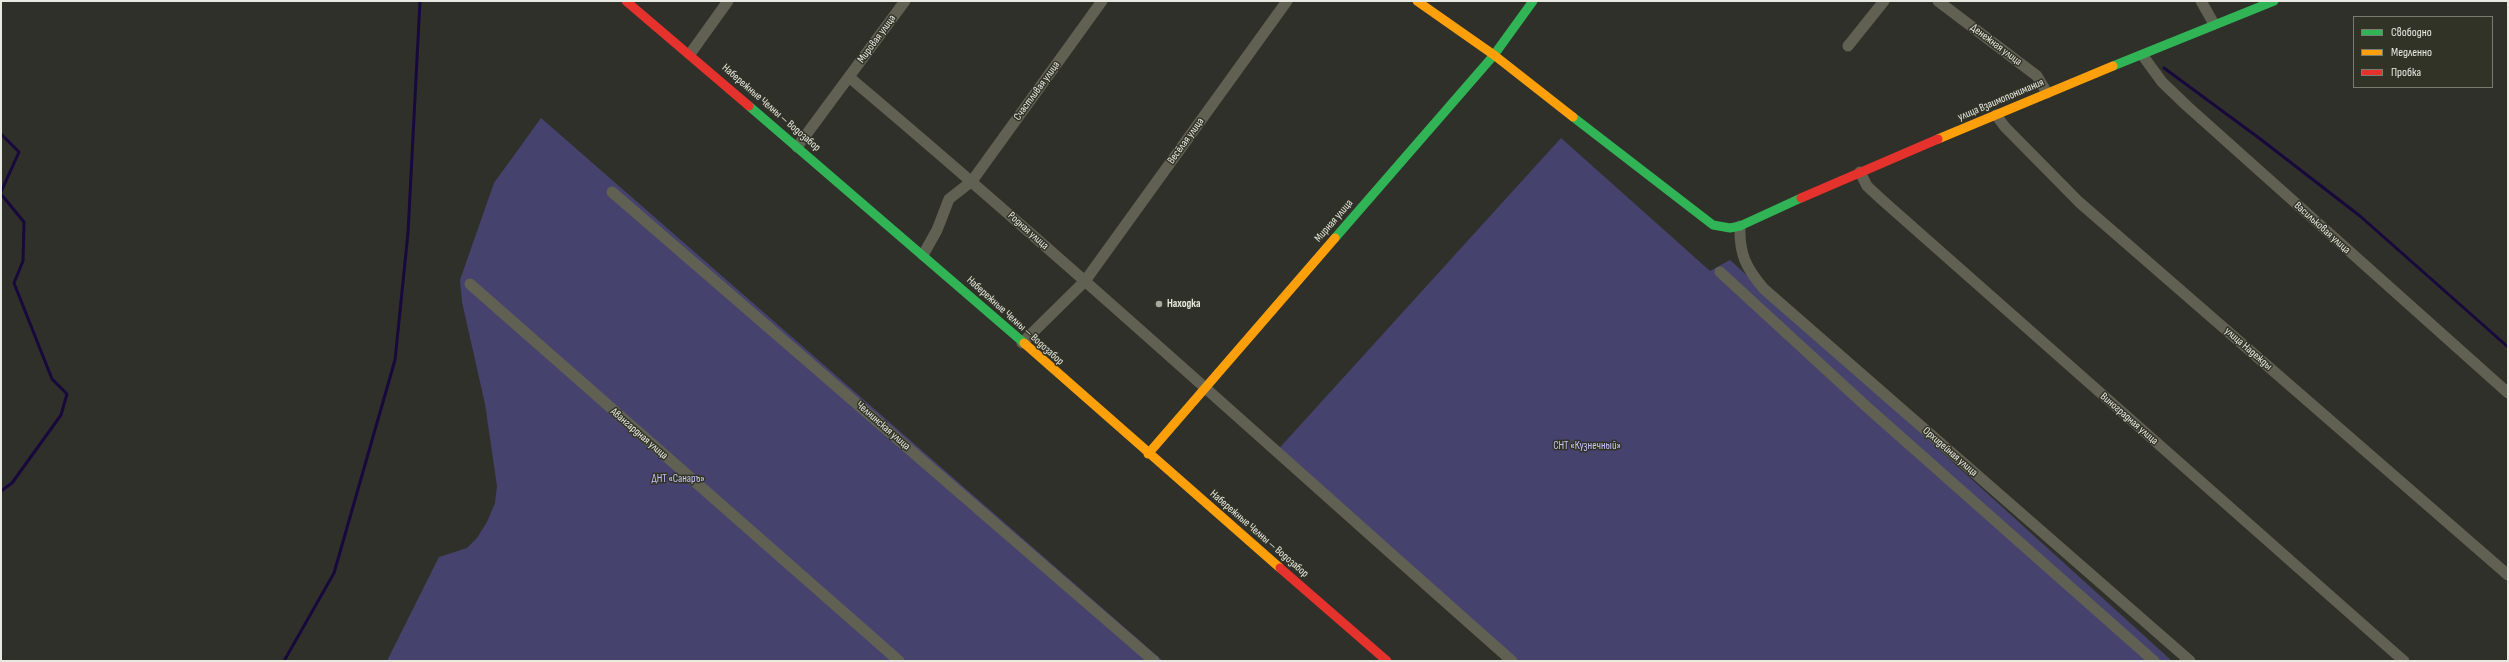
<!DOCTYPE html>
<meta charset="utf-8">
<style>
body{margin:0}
#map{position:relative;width:2509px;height:662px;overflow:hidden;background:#30302a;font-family:"Sofia Sans Condensed",sans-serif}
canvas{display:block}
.frame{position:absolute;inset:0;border:2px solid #e8e9e1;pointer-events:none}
.legend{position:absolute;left:2353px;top:16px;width:140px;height:72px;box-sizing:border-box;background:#323327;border:1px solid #7b7c71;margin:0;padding:5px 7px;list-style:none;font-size:12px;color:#e8e9e1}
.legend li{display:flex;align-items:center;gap:8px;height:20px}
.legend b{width:20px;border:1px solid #7b7c71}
</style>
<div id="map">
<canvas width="2509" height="662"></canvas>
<div class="frame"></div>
<ul class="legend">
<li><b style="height:5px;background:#30b455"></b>Свободно</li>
<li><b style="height:5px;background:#ff9f0a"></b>Медленно</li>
<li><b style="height:5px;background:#e5322d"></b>Пробка</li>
</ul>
</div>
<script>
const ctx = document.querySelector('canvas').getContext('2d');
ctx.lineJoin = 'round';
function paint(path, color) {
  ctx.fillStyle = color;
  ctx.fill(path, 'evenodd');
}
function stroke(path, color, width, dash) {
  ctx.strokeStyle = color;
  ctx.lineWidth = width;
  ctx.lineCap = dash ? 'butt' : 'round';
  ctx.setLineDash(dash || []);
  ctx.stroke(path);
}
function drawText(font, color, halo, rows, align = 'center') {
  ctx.font = font + ' "Sofia Sans Condensed",sans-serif';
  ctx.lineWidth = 3;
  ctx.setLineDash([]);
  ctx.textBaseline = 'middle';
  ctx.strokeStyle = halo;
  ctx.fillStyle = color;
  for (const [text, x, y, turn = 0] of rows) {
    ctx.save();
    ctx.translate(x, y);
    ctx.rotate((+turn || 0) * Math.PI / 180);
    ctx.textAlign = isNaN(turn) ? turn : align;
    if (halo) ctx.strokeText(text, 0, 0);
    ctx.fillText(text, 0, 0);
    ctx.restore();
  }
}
const green = new Path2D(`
 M541,118L1163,661H387L439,557L467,548L477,538L487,522L495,503L497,486L485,404L462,302L460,280L494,183Z
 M1561,138L1710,271L1730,260L2172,661H1508L1274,454Z`);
const stream = new Path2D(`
 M2164,68L2259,138L2360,216L2508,347
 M1,134L19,152L1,192
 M1,194L24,222L23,261L14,283L52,379L67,394L61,415L12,483L1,491
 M284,661L334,573L395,360L408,233L420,1`);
const street = new Path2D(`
 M1938,1L2037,76L2047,93
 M2201,1L2214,24
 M1848,46L1884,1
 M690,54L728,1
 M2143,56L2162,82L2187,106L2508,393
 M849,77C1074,267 1291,466 1512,661
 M1996,115L2005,127L2079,202L2508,575
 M797,147L905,1
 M1860,172L1867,186L1881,199L2404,661
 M612,192L1154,661
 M1740,226C1739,254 1746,268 1764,289L2190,661
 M923,255L937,230L949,199L972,181L1102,1
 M1720,272L1868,408L2154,661
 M470,284L899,661
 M1022,343L1085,281L1287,1`);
const fast = new Path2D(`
 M2113,66L2274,1
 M749,106L1024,343
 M1573,117L1713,225L1730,228L1740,226L1801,198
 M1335,238L1494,55L1533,1`);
const slow = new Path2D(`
 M1417,1L1494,55L1573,117
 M1938,139L2113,66
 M1024,343L1280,568
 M1148,454L1335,238`);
const jam = new Path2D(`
 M626,1L749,106
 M1801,198L1938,139
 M1280,568L1387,661`);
const markers = [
 [1159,304,4,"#a8a8a1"]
];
const streetNames = [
 ["Мировая улица",877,39,-54],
 ["Денежная улица",1996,45,37],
 ["Счастливая улица",1037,91,-54],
 ["улица Взаимопонимания",2001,100,-23],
 ["Набережные Челны — Водозабор",771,108,41],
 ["Весёлая улица",1186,141,-54],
 ["Мирная улица",1334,221,-49],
 ["Васильковая улица",2322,228,42],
 ["Родная улица",1028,231,42],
 ["Набережные Челны — Водозабор",1015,321,42],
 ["улица Надежды",2248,349,41],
 ["Виноградная улица",2129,419,41],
 ["Челнинская улица",883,426,41],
 ["Авангардная улица",639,434,41],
 ["Орхидейная улица",1950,452,41],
 ["Набережные Челны — Водозабор",1259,534,41]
];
const poiNames = [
 ["Находка",1167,304]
];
const parkNames = [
 ["СНТ «Кузнечный»",1587,446],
 ["ДНТ «Санаръ»",678,479]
];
paint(green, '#46426e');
stroke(stream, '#18093c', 3);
stroke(street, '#606153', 11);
stroke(fast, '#30b455', 9);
stroke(slow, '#ff9f0a', 9);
stroke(jam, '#e5322d', 9);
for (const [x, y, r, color] of markers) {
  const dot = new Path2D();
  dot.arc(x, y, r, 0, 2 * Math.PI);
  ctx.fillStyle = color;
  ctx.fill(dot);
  stroke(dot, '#323327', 1.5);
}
drawText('11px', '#e8e9e1', '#323327', streetNames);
drawText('bold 11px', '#e8e9e1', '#323327', poiNames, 'left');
drawText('11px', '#c6c4fc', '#323327', parkNames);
</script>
